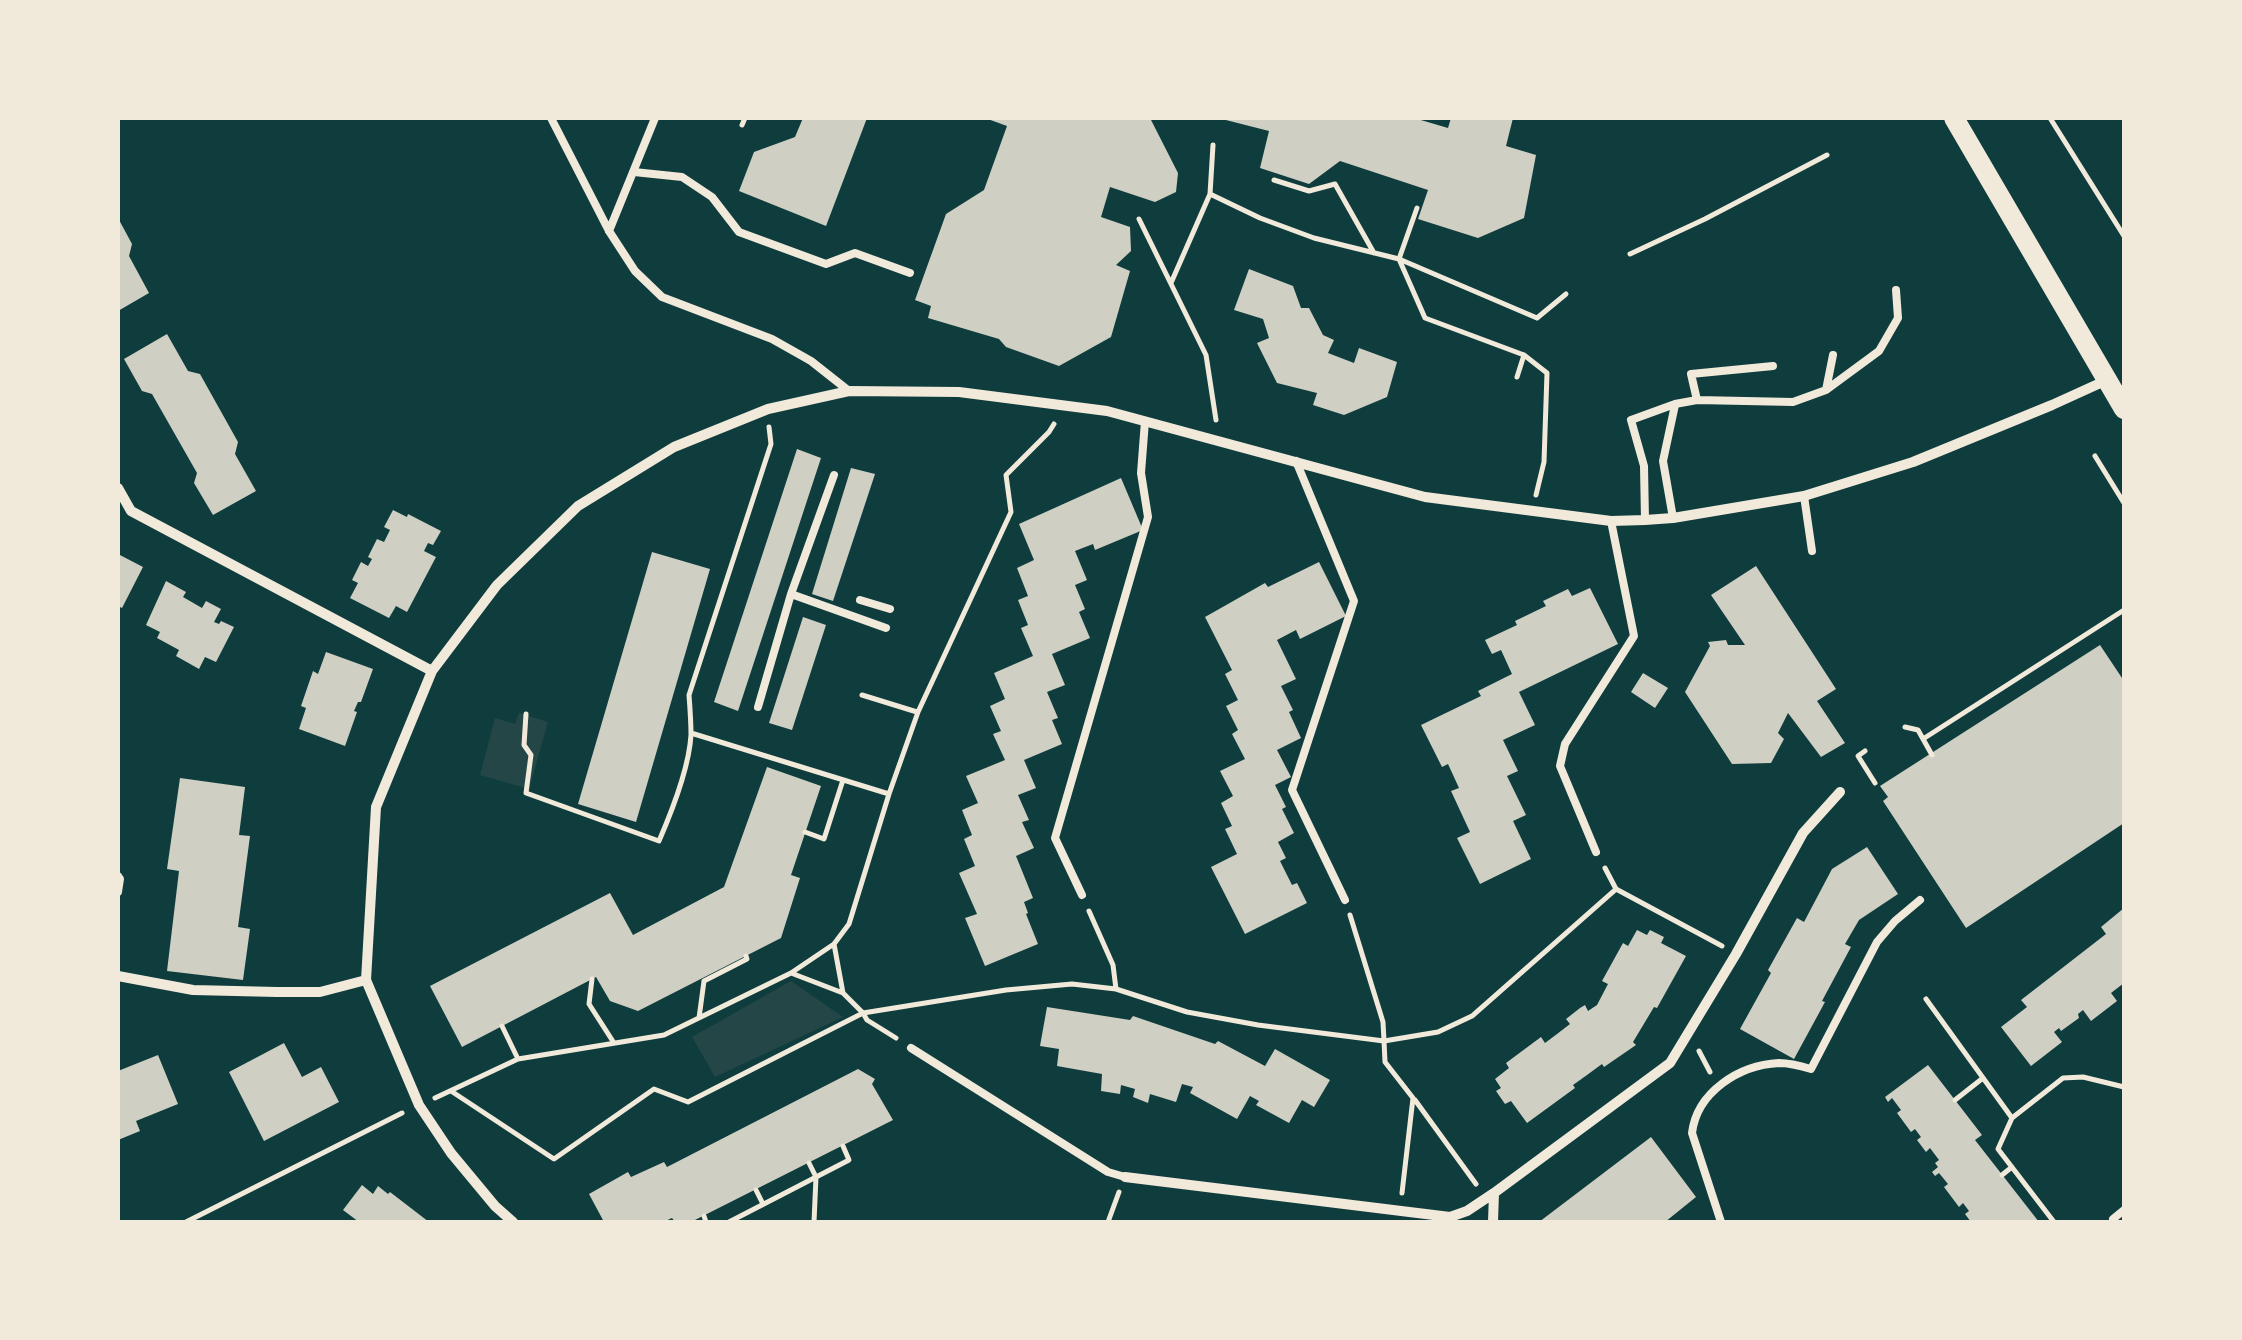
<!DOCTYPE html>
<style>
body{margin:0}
#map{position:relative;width:2242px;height:1340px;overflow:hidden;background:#0f3d3e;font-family:"Alegreya Sans",sans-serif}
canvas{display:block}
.frame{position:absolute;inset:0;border:120px solid #f1e9da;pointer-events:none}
</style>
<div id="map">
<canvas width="2242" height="1340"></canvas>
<div class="frame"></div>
</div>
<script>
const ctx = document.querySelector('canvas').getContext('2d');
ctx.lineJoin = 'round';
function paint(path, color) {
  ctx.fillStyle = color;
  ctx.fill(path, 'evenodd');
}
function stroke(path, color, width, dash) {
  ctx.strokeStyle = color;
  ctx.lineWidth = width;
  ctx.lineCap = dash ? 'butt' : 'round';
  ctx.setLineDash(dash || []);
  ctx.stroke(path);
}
const green = new Path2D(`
 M519,713L548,722L529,789L480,775L495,718L515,724Z
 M791,981L843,1017L715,1077L692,1037Z`);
const building = new Path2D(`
 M803,118H867L826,226L739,191L754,152L795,137Z
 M985,118H1150L1178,173L1176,192L1155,202L1110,187L1101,217L1130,227L1131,251L1116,265L1130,271L1111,337L1059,366L1006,347L999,339L928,318L931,306L915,300L946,214L984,190L1007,126Z
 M1218,118H1414L1448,128L1451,118H1513L1506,146L1536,155L1524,218L1478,238L1418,219L1428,190L1340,161L1309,184L1260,168L1269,131Z
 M118,218L132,244L129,256L149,293L118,311Z
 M1249,269L1293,286L1301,308H1309L1323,335L1334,340L1328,353L1354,363L1359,348L1397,362L1387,397L1344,415L1313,405L1317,393L1277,383L1257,343L1269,338L1263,319L1234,310Z
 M167,334L188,371L200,374L238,442L235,454L256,491L213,515L194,483L197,473L152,394L142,391L124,359Z
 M797,449L821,458L738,711L714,702Z
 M851,468L875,474L833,601L812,594Z
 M1121,478L1143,530L1095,550L1093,544L1075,551L1087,580L1075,585L1085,609L1079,612L1090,638L1052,654L1065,685L1047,692L1058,718L1052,720L1062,744L1024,760L1036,788L1018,795L1029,820L1022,822L1034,848L1016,856L1033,898L1024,902L1028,913L1026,914L1038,944L985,966L965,918L977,914L959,873L975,866L964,839L972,835L962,810L978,803L966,776L1005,760L993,734L1001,731L990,706L1005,699L994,673L1033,656L1021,628L1028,625L1018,600L1028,596L1017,568L1034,560L1019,524Z
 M393,510L407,517L408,514L441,531L433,545L428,543L424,551L436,557L407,612L396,606L389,618L350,598L358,583L352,580L361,562L368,566L372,559L368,557L377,539L384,542L390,530L384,527Z
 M652,552L710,569L636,822L578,804Z
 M118,554L143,567L122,608L118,606Z
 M1319,562L1346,616L1300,639L1296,630L1277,640L1296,679L1281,686L1293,710L1289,712L1301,738L1277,750L1291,777L1275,785L1286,807L1282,809L1294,833L1278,842L1286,858L1280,861L1292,885L1297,883L1307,903L1245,934L1211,867L1237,854L1225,829L1232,826L1221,803L1233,796L1220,771L1245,759L1232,734L1238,730L1226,706L1238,700L1225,674L1232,670L1205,617L1265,583L1268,587Z
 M1756,566L1836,689L1817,701L1845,743L1821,757L1788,713L1778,733L1784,739L1771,763L1732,764L1685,692L1710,646L1708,642L1726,640L1728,645H1745L1711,595Z
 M166,581L186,592L183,597L202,608L206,601L221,609L214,622L219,624L221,621L234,627L216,662L205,657L199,669L176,656L179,650L157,638L160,632L146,625Z
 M1590,588L1618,644L1519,692L1535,725L1503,740L1518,771L1507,776L1526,815L1513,821L1531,859L1480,884L1457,838L1470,832L1451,791L1459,788L1448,764L1442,767L1421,725L1481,696L1478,691L1512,674L1501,650L1492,654L1485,640L1517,625L1515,621L1546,606L1543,601L1568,589L1572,596Z
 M803,617L826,625L792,730L769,723Z
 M2100,645L2124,681V823L1966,928L1883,801L1888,797L1880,786Z
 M326,652L373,669L361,702H358L354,711L357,712L345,746L299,729L306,708L301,706L313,671L318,674Z
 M1643,673L1668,688L1655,708L1631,692Z
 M767,767L821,786L791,875L800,878L781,938L638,1011L610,1001L596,977L462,1047L430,986L610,893L633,935L724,887Z
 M180,778L245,787L239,835L250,836L238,927L250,929L243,980L167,971L179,871L167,869Z
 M1867,847L1898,894L1859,920L1845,944L1851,947L1822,1001L1825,1002L1794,1059L1740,1029L1771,973L1768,970L1797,918L1804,922L1832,869Z
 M2124,908V983L2111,993L2117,1001L2091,1021L2083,1010L2078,1014L2079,1018L2061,1031L2059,1028L2054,1032L2062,1042L2031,1066L2001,1027L2027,1007L2021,1000L2106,934L2101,927Z
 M1637,930L1647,935L1650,930L1664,937L1661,943L1686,956L1657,1008L1654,1007L1633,1042L1636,1045L1604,1067L1602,1064L1587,1075L1573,1085L1575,1088L1527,1123L1511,1101L1505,1104L1496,1091L1501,1088L1495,1079L1509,1068L1506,1063L1541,1037L1545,1043L1557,1034L1570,1024L1566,1019L1580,1008L1585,1005L1588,1011L1597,1005L1608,984L1602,981L1623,943L1628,946Z
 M1047,1007L1130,1020L1133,1016L1215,1044L1218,1041L1265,1066L1275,1049L1330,1080L1314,1107L1302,1100L1289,1123L1256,1105L1259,1101L1250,1096L1237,1119L1190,1093L1193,1087L1182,1084L1176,1102L1150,1094L1148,1103L1133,1097L1135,1089L1121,1085L1120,1094L1101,1091L1102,1074L1057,1066L1059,1049L1040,1046Z
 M284,1043L302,1077L321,1067L339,1102L264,1141L229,1072Z
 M158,1055L178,1104L136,1121L140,1131L118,1140V1071Z
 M1928,1065L1982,1135L1975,1140L2039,1222H1971L1965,1214L1969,1211L1963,1203L1959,1207L1944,1187L1948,1184L1939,1173L1935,1176L1932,1172L1938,1167L1935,1163L1939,1160L1930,1148L1926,1152L1917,1140L1921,1137L1915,1129L1911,1132L1897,1113L1901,1110L1892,1098L1888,1102L1885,1097Z
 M858,1069L875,1079L872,1084L893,1120L691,1222H675L672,1218L663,1222H604L589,1194L628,1172L631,1177L664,1162L667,1167Z
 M1651,1137L1696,1197L1665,1222H1539Z
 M362,1185L373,1194L378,1186L388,1194L390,1192L429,1222H359L343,1210Z`);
const path = new Path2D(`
 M2050,118L2124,236
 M742,125L745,118
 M1213,145L1210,194L1260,218L1314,238L1399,259L1537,318L1566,294
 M1274,180L1309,191L1335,184L1374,253
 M1417,208L1399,259L1425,318L1524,355L1517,377
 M1139,219L1206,355L1216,420
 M1630,254L1705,219L1827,155
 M1171,283L1210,194
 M1524,355L1547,373L1544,462L1536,495
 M2095,456L2124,503
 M862,695L917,712
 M526,714L524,745L531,755L526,793L659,841C672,811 689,769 691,735C691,722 690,708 689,695L771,444L769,427
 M1905,727L1918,730L1932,755
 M691,733L889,794
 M1923,739L2124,610
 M1865,751L1858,756L1875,783
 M805,832L824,839L843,780
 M1605,868L1616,889L1722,946
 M1089,911L1113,965L1116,989
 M1350,915L1383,1022L1384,1041L1438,1032L1472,1016L1616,889
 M834,944L843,993
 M592,979L589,1004L614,1043
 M704,981L747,959L746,956
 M1926,999L2012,1118
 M863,1013L1006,990L1072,984L1116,989L1187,1012L1258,1025L1384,1041L1385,1062L1413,1098L1402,1193
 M863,1013L867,1020L896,1038
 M699,1018L704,981
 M502,1026L518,1059
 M1699,1051L1710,1072
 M451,1091L554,1159L654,1089L688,1102L863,1013L843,993L791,973
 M435,1098L518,1059L664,1035L791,973L834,944L849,924L889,794L918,712L1011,512L1006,475L1049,432L1054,424
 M1415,1100L1476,1184
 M1955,1100L1983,1078
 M809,1163L816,1177L814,1222
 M2002,1175L2012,1167
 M756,1190L763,1204
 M704,1216L706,1222
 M186,1222L402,1113
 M729,1222L849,1160L843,1146
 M1108,1222L1119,1192
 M2054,1222L1998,1149L2012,1118L2063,1078L2083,1077L2124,1087`);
const service = new Path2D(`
 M551,118L609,231L635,271L662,297L772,339L811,361L849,391
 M634,172L682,177L712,197L739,232L826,264L855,253L910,273
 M609,231L655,118
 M1833,355L1826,390L1879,351L1898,318L1896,290
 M1697,400L1691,374L1773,366
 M1296,461L1354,601L1292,790L1345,900
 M834,475L791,594L886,628
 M1804,496L1812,551
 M1673,518L1663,461L1675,405
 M1645,520L1644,466L1631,420L1675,404L1697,400L1793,402L1826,390
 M860,600L890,609
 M758,707L791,594
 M1596,852L1560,766L1565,744L1634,636L1611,521
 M118,876L120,879L118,892
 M1082,895L1055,838L1148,517L1141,473L1145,421
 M911,1048L1108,1172L1125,1177
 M1721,1222L1692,1133C1697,1092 1739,1065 1779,1063C1790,1063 1801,1066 1811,1069L1877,942L1895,921L1920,900
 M2115,1222L2113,1219L2124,1210`);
const minor = new Path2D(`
 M118,488L131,511L432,671
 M118,976L193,990L277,992H320L366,980
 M1125,1177L1450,1217L1467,1211L1494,1193
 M513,1222L495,1206L451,1153L419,1105L366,980L376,807L432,671L497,585L578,506L674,447L768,409L849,391L959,392L1107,411L1425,497L1611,521L1645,520L1673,518L1804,496L1913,462L2052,405L2107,380
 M1493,1222L1494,1193L1670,1063L1736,954L1803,833L1840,792`);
const secondary = new Path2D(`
 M1954,118L2124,409`);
paint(green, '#244646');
paint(building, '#cfcfc3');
stroke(path, '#f1e9da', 5);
stroke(service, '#f1e9da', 8);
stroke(minor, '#f1e9da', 10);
stroke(secondary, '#f1e9da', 20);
</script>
